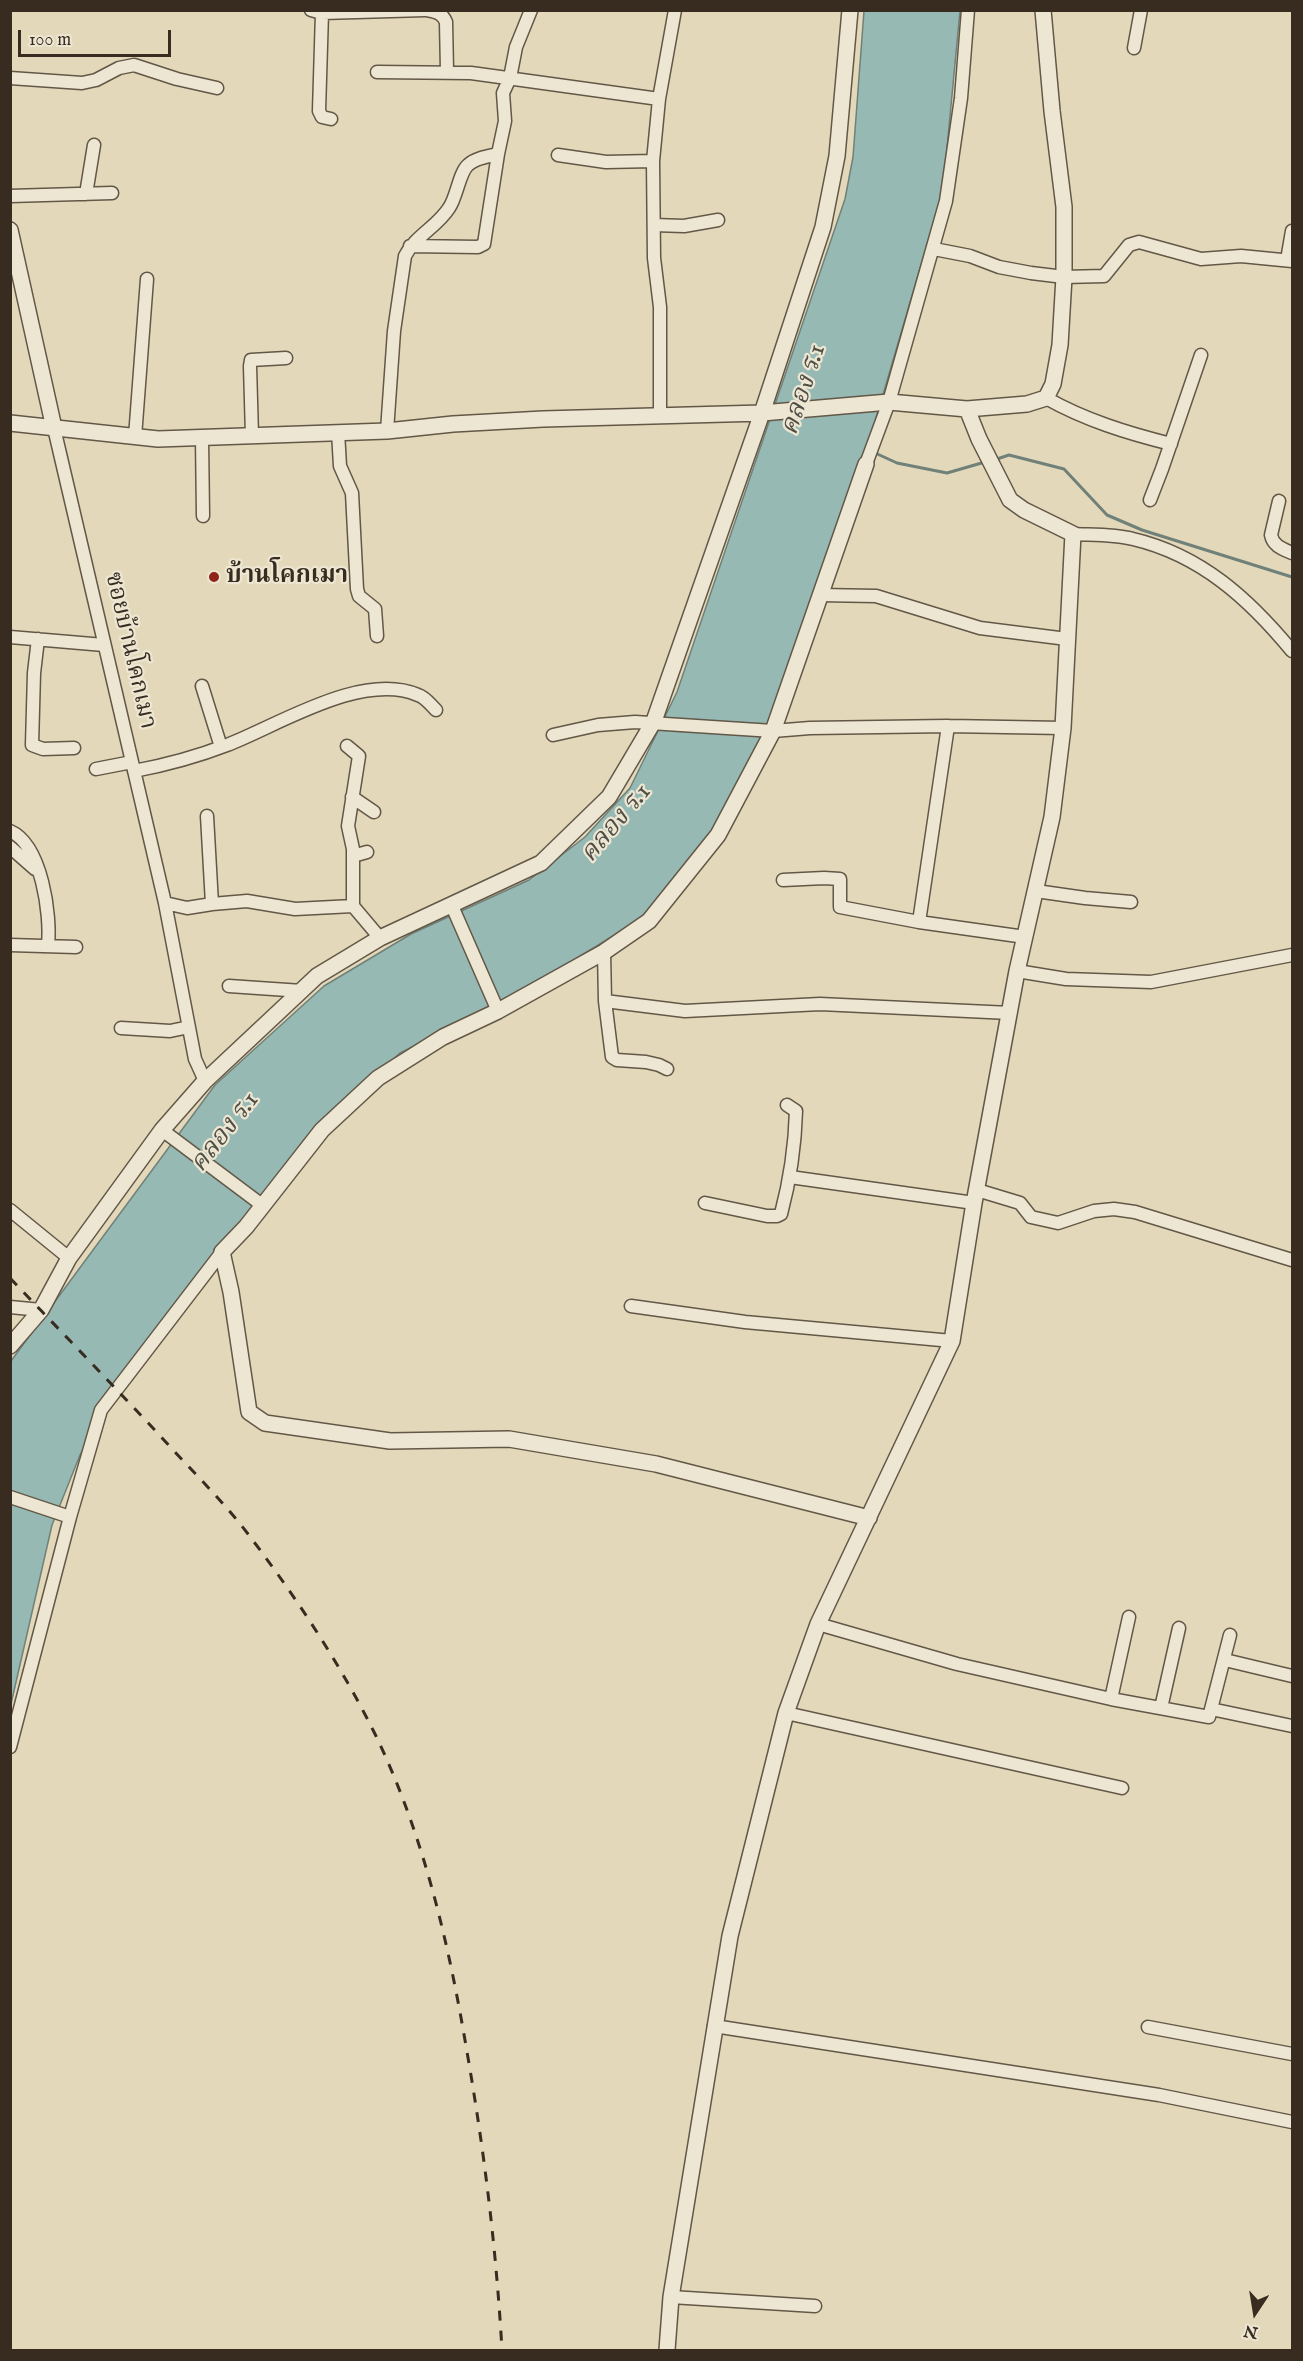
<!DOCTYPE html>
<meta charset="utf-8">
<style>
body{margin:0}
#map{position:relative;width:1303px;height:2361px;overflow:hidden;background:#e3d8b9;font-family:"IM FELL English",serif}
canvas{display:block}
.frame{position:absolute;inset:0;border:12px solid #382c21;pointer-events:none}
.north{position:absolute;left:1225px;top:2283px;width:60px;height:60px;-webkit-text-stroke:4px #ede6d2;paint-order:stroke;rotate:192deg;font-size:16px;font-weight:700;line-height:24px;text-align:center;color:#382c21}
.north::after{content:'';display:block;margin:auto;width:21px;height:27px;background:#382c21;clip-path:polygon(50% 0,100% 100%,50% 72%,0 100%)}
.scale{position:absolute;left:18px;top:30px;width:153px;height:27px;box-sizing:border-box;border:3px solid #382c21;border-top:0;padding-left:8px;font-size:18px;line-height:21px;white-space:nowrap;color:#382c21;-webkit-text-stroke:4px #ede6d2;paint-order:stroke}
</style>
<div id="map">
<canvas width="1303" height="2361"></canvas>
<div class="frame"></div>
<div class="north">N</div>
<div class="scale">100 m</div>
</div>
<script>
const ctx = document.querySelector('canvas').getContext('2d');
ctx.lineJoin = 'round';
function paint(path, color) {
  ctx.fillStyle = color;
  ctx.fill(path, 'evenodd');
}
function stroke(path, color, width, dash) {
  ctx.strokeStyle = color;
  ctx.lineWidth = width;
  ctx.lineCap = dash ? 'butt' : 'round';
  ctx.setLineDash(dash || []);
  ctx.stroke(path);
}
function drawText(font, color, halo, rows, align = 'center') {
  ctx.font = font + ' "IM FELL English","Noto Serif Thai",serif';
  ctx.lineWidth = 4.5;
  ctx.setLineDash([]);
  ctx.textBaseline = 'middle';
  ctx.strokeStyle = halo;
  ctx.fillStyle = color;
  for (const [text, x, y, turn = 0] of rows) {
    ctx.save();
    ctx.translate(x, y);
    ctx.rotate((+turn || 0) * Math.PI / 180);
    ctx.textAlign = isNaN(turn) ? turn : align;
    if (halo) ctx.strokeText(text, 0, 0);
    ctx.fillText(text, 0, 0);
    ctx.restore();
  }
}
const water = new Path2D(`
 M864,11H960L943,190L867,449L771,721L713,835L646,916L503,1003L400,1053L311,1136L107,1406L80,1455L52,1525L11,1704V1361L215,1085L324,986L411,934L529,880L585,837L630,788L677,692L845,199L853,157Z`);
const stream = new Path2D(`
 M873,452L897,463L947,473L985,462
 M994,460L1009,455L1064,469L1107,515L1142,530L1292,577`);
const minor = new Path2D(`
 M311,10L322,13L425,10
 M426,10C435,12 442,12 446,22L447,71
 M322,13L319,111L322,117L331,119
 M1134,48L1141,10
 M377,72L471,73L659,99
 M10,78L82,83L96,80L119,68L134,65L177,79L217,88
 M558,155L606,162L653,161
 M86,194L94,145
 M10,196L112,193
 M654,225L684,226L718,220
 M410,246L478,247L484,244L498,154
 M934,249L970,256L999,267L1031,273L1064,277L1104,276L1129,245L1139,242L1201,259L1241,256L1292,261
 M1287,260L1292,231
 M1046,398C1085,420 1127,433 1171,444
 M660,415V307L654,258L653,161L659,99L675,10
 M54,428L165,903L195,1059L205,1081
 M387,431L394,331L405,256C415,236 437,227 449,208C457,197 459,173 468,165C475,158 489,156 498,154L505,121L503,93L510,78L516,47L531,10
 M338,432L340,466L352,493L357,589L359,596L375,609L377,636
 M252,436L250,366L251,360L286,358
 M135,437L147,279
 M202,438L203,516
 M866,464L889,402L946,201L961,98L968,10
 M1150,500L1162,469L1201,355
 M1279,501L1271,535C1273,546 1283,549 1292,553
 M1073,534C1092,535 1114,534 1133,539C1201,555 1249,599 1292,651
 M820,595L876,596L980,628L1067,639
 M10,637L104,645
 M38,639L34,673L32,745L43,749L74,748
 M202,686L221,747
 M553,735L598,725L635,722L773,731L810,728L948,726L1063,728
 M347,746L359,756L348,826L353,849V906
 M96,769L132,762
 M134,771C166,765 196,757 227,745C279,725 362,671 418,695C425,697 431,705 436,710
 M352,797L374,812
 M207,816L212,904
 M10,831C42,845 51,915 48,945
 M10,847L35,869
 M353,856L367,852
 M783,880L824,878L840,879V907L919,922L1025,937
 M1036,891L1085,898L1131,902
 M165,903L187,908L212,904L247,901L295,909L353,906L380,938
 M452,906L498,1011
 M919,922L948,726
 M10,945L76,947
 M604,952L605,1001L685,1011L820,1004L1010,1013
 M1017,971L1066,979L1151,982L1292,955
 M229,986L302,991
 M605,1001L612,1057L617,1060L646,1062L659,1065L667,1069
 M121,1028L170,1031L189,1027
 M162,1130L262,1205
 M790,1177L974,1203
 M977,1190L1020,1203L1031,1217L1058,1223L1094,1211L1114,1209L1135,1212L1292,1260
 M705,1203L767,1216H777L781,1214C790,1180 795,1147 796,1111L787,1105
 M10,1210L69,1258
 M631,1306L745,1322L952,1341
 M10,1307L41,1310
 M10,1497L70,1517
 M818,1624L957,1664L1111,1699L1209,1717L1230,1635
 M1225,1660L1292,1676
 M1111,1699L1129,1617
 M1161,1708L1179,1628
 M1211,1709L1292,1726
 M786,1713L1122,1788
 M10,1747L70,1517L101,1410L222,1252
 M714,2026L1159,2095L1292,2122
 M1148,2027L1292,2054
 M671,2297L815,2306`);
const tertiary = new Path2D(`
 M10,230L54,428
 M967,409L1027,404L1046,398L1053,384L1060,345L1064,277V207L1052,111L1043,10
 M10,423L158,439L387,431L453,424L543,419L762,413L889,402L967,409L979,439L1010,500L1024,510L1073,534L1063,728L1052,817L1017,971L974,1203L952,1341L818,1624L786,1713L730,1936L671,2297L667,2350
 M866,464L773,731L718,835L649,921L604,952L498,1011L443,1037L378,1078L322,1130L246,1227L222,1252L231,1292L249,1412L265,1423L390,1441L509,1439L656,1464L869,1518
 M10,1346L41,1310L69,1258L162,1130L205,1081L317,976L380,938L541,863L609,797L654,721L762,413L823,227L837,156L850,10`);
const rail = new Path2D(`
 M10,1278C65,1336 121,1393 175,1452C200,1479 226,1505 248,1534C296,1597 341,1665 376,1736C423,1834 448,1940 466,2046C484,2149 496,2246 502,2350`);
const markers = [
 [214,577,6,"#8f2418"]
];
const poiNames = [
 ["บ้านโคกเมา",226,577]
];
const streetNames = [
 ["ซอยบ้านโคกเมา",129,651,77]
];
const waterNames = [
 ["คลอง ร.1",805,390,-72],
 ["คลอง ร.1",617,824,-50],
 ["คลอง ร.1",226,1133,-52]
];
paint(water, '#96b9b4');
stroke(water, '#708179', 1.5);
stroke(stream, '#708179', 3);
stroke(minor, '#635747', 15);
stroke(tertiary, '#635747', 18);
stroke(minor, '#ede6d2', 12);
stroke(tertiary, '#ede6d2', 15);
stroke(rail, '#382c21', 3, [10, 10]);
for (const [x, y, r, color] of markers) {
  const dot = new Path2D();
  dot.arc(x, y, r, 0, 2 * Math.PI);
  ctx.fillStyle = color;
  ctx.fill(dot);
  stroke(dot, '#ede6d2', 2);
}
drawText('bold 24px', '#382c21', '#ede6d2', poiNames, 'left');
drawText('24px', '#382c21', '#ede6d2', streetNames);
drawText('italic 26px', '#504f46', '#ede6d2', waterNames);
</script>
